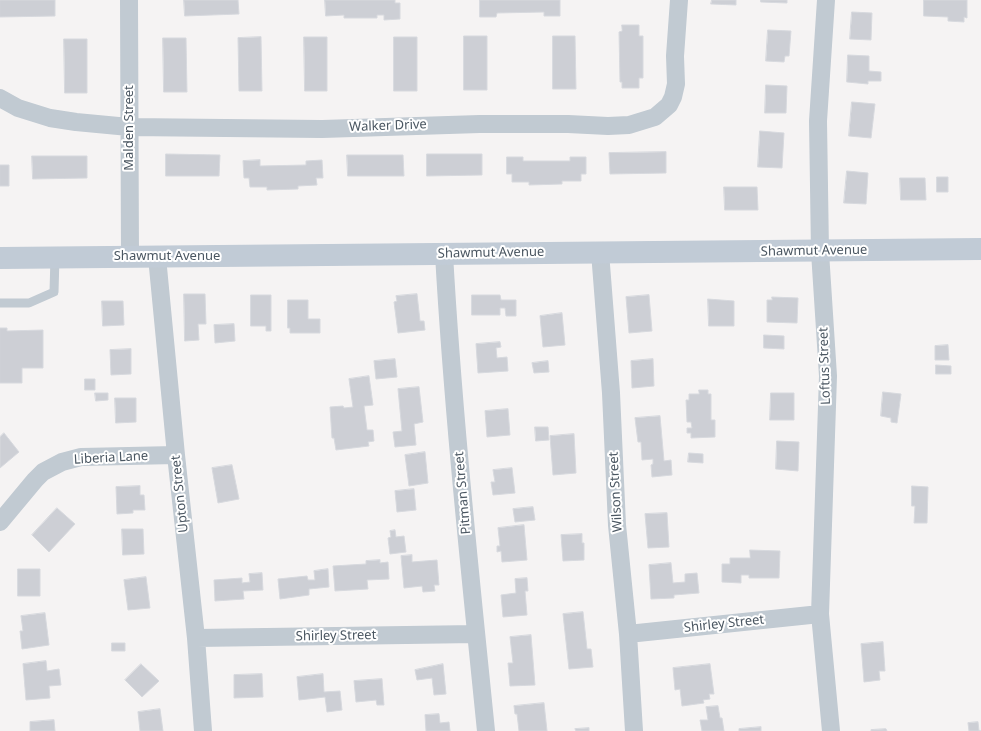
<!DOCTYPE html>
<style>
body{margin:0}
canvas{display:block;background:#f5f3f3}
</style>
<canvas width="981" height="731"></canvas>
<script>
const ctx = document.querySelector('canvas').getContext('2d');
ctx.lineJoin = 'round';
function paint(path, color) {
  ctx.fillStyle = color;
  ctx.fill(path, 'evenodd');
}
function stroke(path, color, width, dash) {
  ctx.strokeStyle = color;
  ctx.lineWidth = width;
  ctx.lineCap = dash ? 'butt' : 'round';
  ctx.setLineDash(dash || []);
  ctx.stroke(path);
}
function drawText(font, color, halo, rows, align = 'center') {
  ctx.font = font + ' "Noto Sans",sans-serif';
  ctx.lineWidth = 4;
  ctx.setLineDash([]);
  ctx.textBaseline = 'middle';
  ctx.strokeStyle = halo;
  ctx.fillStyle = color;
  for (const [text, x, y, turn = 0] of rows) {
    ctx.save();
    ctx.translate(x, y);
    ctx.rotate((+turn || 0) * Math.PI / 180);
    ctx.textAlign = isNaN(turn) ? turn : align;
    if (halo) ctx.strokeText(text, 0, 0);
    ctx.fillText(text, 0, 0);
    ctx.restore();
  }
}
const building = new Path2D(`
 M0,0H55V16L0,17Z
 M184,0H238L239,14L185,16Z
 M325,0H395V3H400V19L384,20V15H377V18H344V15L326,16Z
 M480,0H560V16H544V12L497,13L496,17H480Z
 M712,0H736V5L711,4Z
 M761,0H787V3L761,2Z
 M924,0H967V18L964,17V22L948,21V17L924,16Z
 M852,12L872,13L871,40L850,39Z
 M622,25H639V36H643V78H639V88H622V82H620L619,32L622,31Z
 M768,30L791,31L789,56H785L784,62L766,61Z
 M464,36H487V90H464Z
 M553,36H575L576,89H553Z
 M261,37L262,91H239L238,38Z
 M304,37H327V91H305Z
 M394,37H417V91H394Z
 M163,38H186L187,92H164Z
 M64,39H87V93H65Z
 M848,55L869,56V71L881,72V81H868V84L847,82Z
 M766,85L787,86L786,113H765Z
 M852,102L875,104L871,138L849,136Z
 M760,131L784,133L782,168L758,167Z
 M666,152V173L610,174L609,153Z
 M166,154L220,155L219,176H166Z
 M427,154H482V175L427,176Z
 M347,155H403L404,176H348Z
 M32,156H87V178L33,179Z
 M507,157H523V161H570V157H586V174H581V181H562V184L529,185V182H512V174H507Z
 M260,160V166L306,165V161L322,160L323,178H316L317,185L298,186V189L267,190V187H250L249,178H244L243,161Z
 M0,165H9V186H0Z
 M847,171L868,173L866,204L844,203Z
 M937,177H948V192H937Z
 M900,178H925L926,200H901Z
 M724,187H757L758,210H725Z
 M184,294H205L206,324H198L199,340L185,341Z
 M417,294L420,321H424L425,330L398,333L394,302L397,301L396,296Z
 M251,295H271V331H266V326H251Z
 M472,295H500L501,300H516V316H506L505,308H500V315H472Z
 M649,295L652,331L629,333L626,297Z
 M772,297L798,298L797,323L767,322V300H772Z
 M708,299L734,301V326H709Z
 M288,300H308V319H320V333H290V328H288Z
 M102,301H123L124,325L103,326Z
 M562,313L565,345L543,347L540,316Z
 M234,324L235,341L215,343L214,325Z
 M0,328H7V331L43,330V368H22V383H0Z
 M764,335L784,336V349L764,348Z
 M500,342L501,347L496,348L497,358L507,357L508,371L478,373L476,344Z
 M948,345L949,360H935V346Z
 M131,349V374L111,375L110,350Z
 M395,359L397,377L376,379L374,361Z
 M653,359L654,386L632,388L631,361Z
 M548,361L549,372L534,373L532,363Z
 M936,365L951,366V374H936Z
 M369,376L373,405L364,406L367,430H373L374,441L368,442L369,446L336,450L334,438H332L330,407L343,406L344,408L353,407L349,379Z
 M85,379H95V390H85Z
 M419,387L423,422L414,424L416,445L395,447L393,432L402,431L398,389Z
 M699,390H708V394H711V420H715V437L691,438V433H687V428H692L691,422H687L686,400H689V394H699Z
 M883,392L901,394L897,423L891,422V418L881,416Z
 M95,393H108V400L96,401Z
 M771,393H794V420H770Z
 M115,398H136V422L116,423Z
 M508,409L510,435L487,437L485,411Z
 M660,416L664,461L671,460L672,475L652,477L651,465L653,464V459L642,460L641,442H638L635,418Z
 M535,427H548L549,440L536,441Z
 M4,433L19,452L0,468V437Z
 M574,434L576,473L553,475L550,436Z
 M777,441L799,442L798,471L776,469Z
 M425,452L428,483L409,486L405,455Z
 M689,453L703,454V463L688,462Z
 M232,465L239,499L218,503L212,468Z
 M512,468L515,493L493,495L491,482H495L493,470Z
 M140,486V495H144L145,510H133V513L117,514L116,487Z
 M912,486L928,487L927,523H914L915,506H912Z
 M414,489L416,510L397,512L395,491Z
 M533,507L535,520L515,522L513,509Z
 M57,508L75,524L49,552L32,535Z
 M667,513L669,547L648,548L645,514Z
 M524,525L527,560L502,562L501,551L497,552V546H500L498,528Z
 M122,529H143L144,554L123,555Z
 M395,530L396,537L404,536L406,552L390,554L388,538L391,537L390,531Z
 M582,534V543H584V560L563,561L561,535Z
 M750,550L780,551L779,578H749V575H741V583L722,582V564H730V558H750Z
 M412,555V562L437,560L439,585H434L435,591L423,592L422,586L404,588L401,556Z
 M380,560V563L388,562L389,579L367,580L368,589L335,591L333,566L366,564V561Z
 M671,563L673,583L685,582V574L697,573L699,593L674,595V598L651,599L649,565Z
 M18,569H40V596H18Z
 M328,569L329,587L309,589V595L280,599L278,579L307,576L308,580H315L314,571Z
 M262,573L263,590L243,591L244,599L215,601L214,580L242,578V583L250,582L249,574Z
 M146,577L150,608L128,610L124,580Z
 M527,578L528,591H525L527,615L503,617L501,595L516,593L515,579Z
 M583,612L587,649H591L593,667L569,669L563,614Z
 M45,613L49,645L22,649L20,631H23L21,616Z
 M531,635L535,685L510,686L508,663H513L510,637Z
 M883,642L885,671H879L880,680L864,682L861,644Z
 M112,643H125V651H112Z
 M46,661L47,671L59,669L61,685L49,686L50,698L26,700L23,664Z
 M141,664L159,681L142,697L125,680Z
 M443,664L446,694L434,695L432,678L417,680L415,670Z
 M710,664L714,694H709L710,699L703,700L704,703L682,706L680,689L675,690L673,668Z
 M262,674L263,697L234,698V675Z
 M323,674L324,692L340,691L342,710L327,712L325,697L299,700L297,677Z
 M382,679L384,705H377L376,700L356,702L354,681Z
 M544,703L547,731H519L517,714H515L514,706Z
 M718,706L720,718H722L724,731H702L700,720H708L706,707Z
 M160,709L163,731H140L138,712Z
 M439,714L440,723L449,722L450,731H426L425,715Z
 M54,720L55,731H30V722Z
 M978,722L979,731H981H969L968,723Z
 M761,727V731H739V729Z
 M589,728V731H576L575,729Z
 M886,729L887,731H871V730Z`);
const lane = new Path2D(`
 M0,303H29L54,292L55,257`);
const street = new Path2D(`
 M129,0L130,257
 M826,0L818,121L820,252L828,376L820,614L831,731
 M0,98L18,108L50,118L76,122L129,127L322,129L480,124H568L608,126L629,125L655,117L669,105L673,97L676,84L675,56L679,0
 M600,252L611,393L617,525L628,634L634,731
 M444,254C453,413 470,572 486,731
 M157,257L176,455L196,638L203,731
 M0,522L35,480L43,472L62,462L81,457L176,455
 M628,634L820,614
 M196,638L476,634`);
const secondary = new Path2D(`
 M0,258L981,249`);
const streetNames = [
 ["Walker Drive",388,126,-2],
 ["Malden Street",129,128,-90],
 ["Shawmut Avenue",814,251,-1],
 ["Shawmut Avenue",491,253,-1],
 ["Shawmut Avenue",167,256],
 ["Loftus Street",825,366,-92],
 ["Liberia Lane",111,458,-3],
 ["Wilson Street",616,492,-93],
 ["Pitman Street",463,493,-95],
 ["Upton Street",180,494,-96],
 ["Shirley Street",724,624,-6],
 ["Shirley Street",336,636,-1]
];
paint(building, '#cdcfd5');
stroke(building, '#d7d9de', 1);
stroke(lane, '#c1cad2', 9);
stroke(street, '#c1cad2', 18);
stroke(secondary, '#c1cbd6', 22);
drawText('13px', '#4a5661', '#fff', streetNames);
</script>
